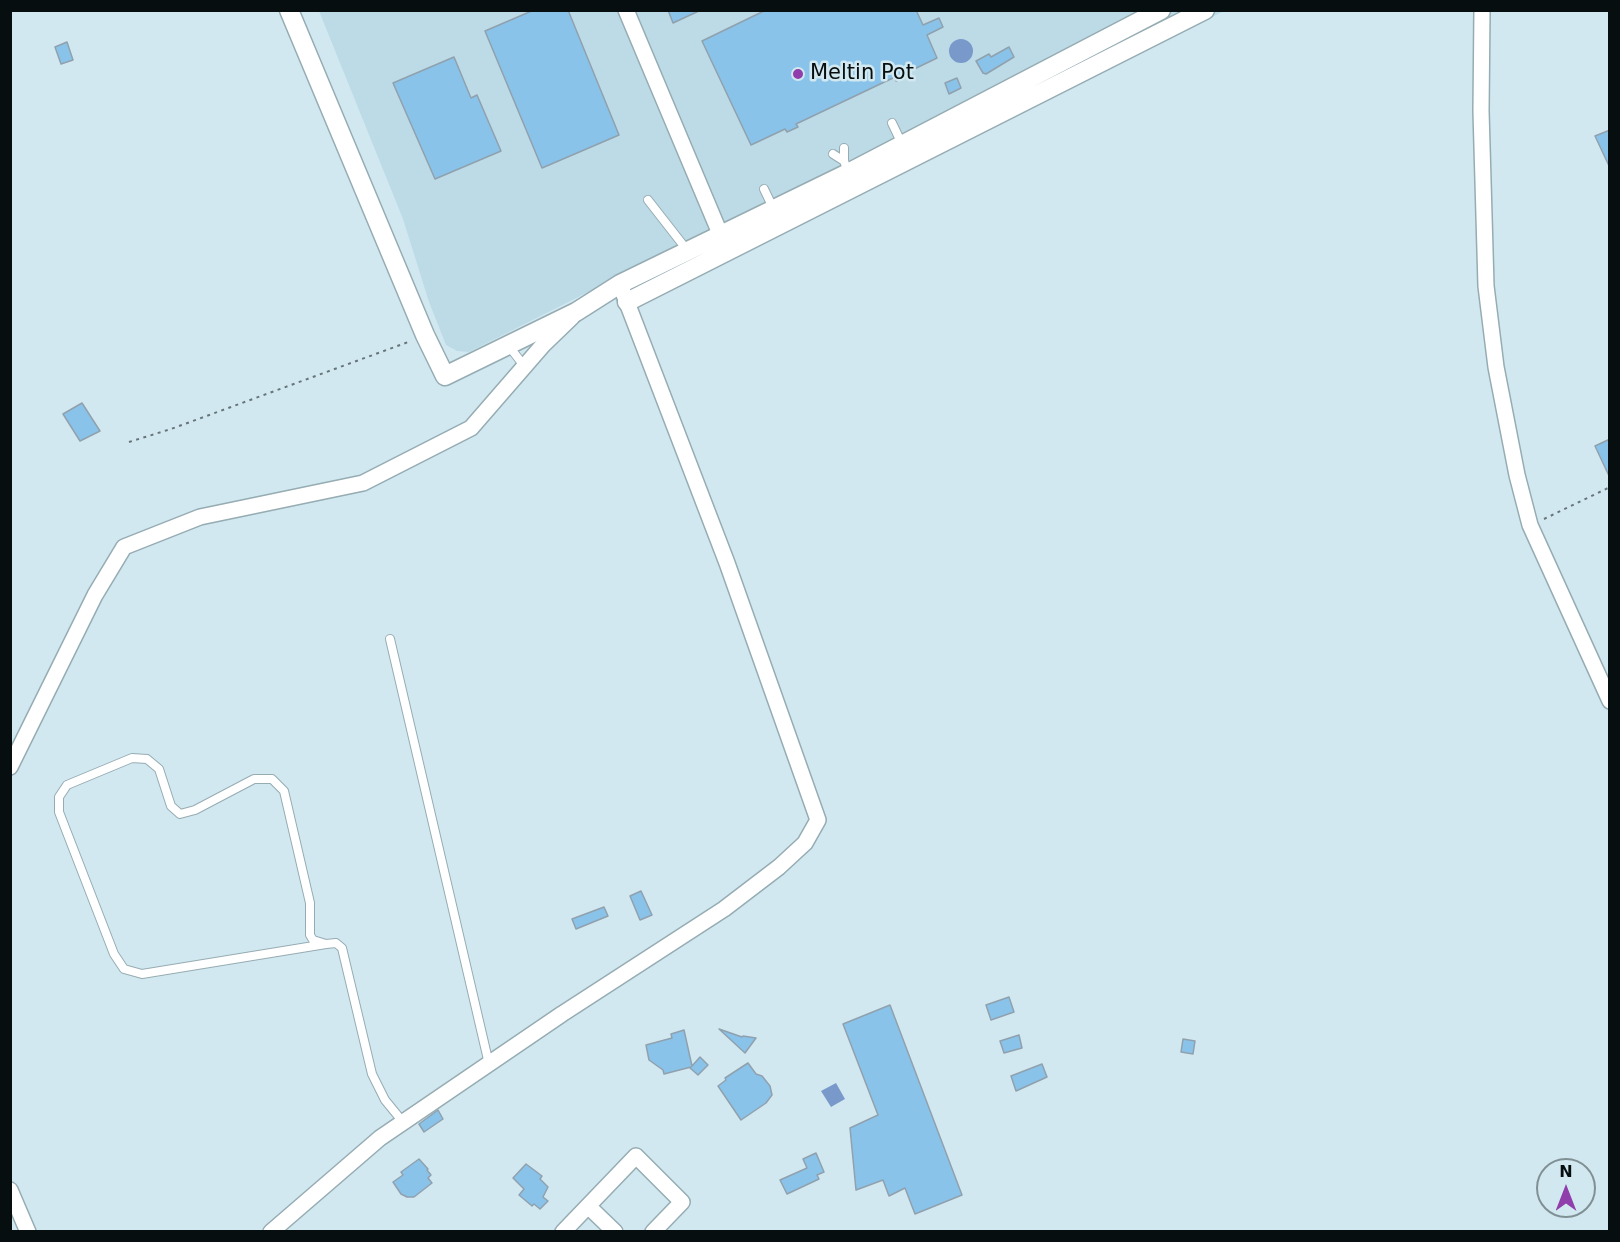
<!DOCTYPE html>
<style>
body{margin:0}
#map{position:relative;width:1620px;height:1242px;overflow:hidden;background:#d2e8f0;font-family:"DejaVu Sans",sans-serif}
canvas{display:block}
.frame{position:absolute;inset:0;border:12px solid #060e10;pointer-events:none}
.north{position:absolute;left:1536px;top:1158px;width:60px;height:60px;box-sizing:border-box;background:#d2e8f0;border:2px solid #809196;border-radius:50%;rotate:0deg;font-size:16px;font-weight:700;line-height:24px;text-align:center;color:#060e10}
.north::after{content:'';display:block;margin:auto;width:21px;height:27px;background:#903eac;clip-path:polygon(50% 0,100% 100%,50% 72%,0 100%)}
</style>
<div id="map">
<canvas width="1620" height="1242"></canvas>
<div class="frame"></div>
<div class="north">N</div>
</div>
<script>
const ctx = document.querySelector('canvas').getContext('2d');
ctx.lineJoin = 'round';
function paint(path, color) {
  ctx.fillStyle = color;
  ctx.fill(path, 'evenodd');
}
function stroke(path, color, width, dash) {
  ctx.strokeStyle = color;
  ctx.lineWidth = width;
  ctx.lineCap = dash ? 'butt' : 'round';
  ctx.setLineDash(dash || []);
  ctx.stroke(path);
}
function drawText(font, color, halo, rows, align = 'center') {
  ctx.font = font + ' "DejaVu Sans",sans-serif';
  ctx.lineWidth = 5;
  ctx.setLineDash([]);
  ctx.textBaseline = 'middle';
  ctx.strokeStyle = halo;
  ctx.fillStyle = color;
  for (const [text, x, y, turn = 0] of rows) {
    ctx.save();
    ctx.translate(x, y);
    ctx.rotate((+turn || 0) * Math.PI / 180);
    ctx.textAlign = isNaN(turn) ? turn : align;
    if (halo) ctx.strokeText(text, 0, 0);
    ctx.fillText(text, 0, 0);
    ctx.restore();
  }
}
const built = new Path2D(`
 M319,11H1224L623,311L604,284L469,352L457,351L446,345L429,302L403,219Z`);
const water = new Path2D(`
 M949 51a12 12 0 1 1 24 0a12 12 0 1 1-24 0Z
 M836,1083L845,1099L831,1107L821,1091Z`);
const building = new Path2D(`
 M534,10H568L619,135L542,168L485,31Z
 M668,10H701L673,23Z
 M766,10H916L923,25L939,18L943,27L927,35L937,58L906,73L907,76L896,81L895,77L796,124L798,127L787,132L785,129L751,145L702,41Z
 M67,42L73,60L61,64L55,47Z
 M1009,47L1014,57L986,74L983,73L976,61L989,54L991,57Z
 M454,57L471,98L477,95L501,151L435,179L393,83Z
 M957,78L961,88L949,94L945,83Z
 M1610,130V168L1595,136Z
 M82,403L100,431L80,441L63,414Z
 M1610,439V478L1595,446Z
 M641,891L652,915L640,920L630,896Z
 M604,907L608,916L576,929L572,919Z
 M1009,997L1014,1012L991,1020L986,1005Z
 M890,1005L962,1195L915,1214L905,1188L889,1196L883,1180L856,1190L850,1128L878,1115L843,1024Z
 M719,1029L742,1037L743,1036L756,1038L745,1053Z
 M684,1030L692,1066L700,1057L708,1065L698,1075L690,1068L691,1067L664,1074L663,1070L649,1060L646,1045L672,1038L671,1034Z
 M1019,1035L1022,1048L1004,1053L1000,1041Z
 M1183,1039L1195,1041L1193,1054L1181,1052Z
 M748,1063L756,1074L762,1076L770,1086L772,1095L766,1103L741,1120L718,1086L726,1080L725,1078Z
 M1042,1064L1047,1077L1016,1091L1011,1076Z
 M438,1110L443,1119L424,1132L419,1124Z
 M816,1153L824,1172L817,1175L819,1179L787,1194L780,1180L807,1168L803,1159Z
 M419,1159L428,1169L427,1170L431,1175L428,1178L432,1183L414,1197H407L401,1194L393,1182L403,1175L401,1172Z
 M526,1164L542,1176L540,1179L548,1187L543,1197L548,1201L540,1209L534,1204L532,1206L519,1195L524,1189L513,1178Z`);
const path = new Path2D(`
 M129,442L171,429L411,341
 M1544,519L1610,487`);
const service = new Path2D(`
 M892,123L902,144
 M844,148V161L848,172
 M833,154L844,161
 M764,189L774,210
 M648,200L687,250
 M508,345L525,367
 M390,639L489,1064
 M326,944L313,940L310,935V903L284,791L272,779H254L195,810L180,814L171,806L159,769L147,759L132,758L67,785L59,797V812L114,954L124,969L142,974L326,944L336,943L342,948L372,1074L385,1100L403,1122`);
const minor = new Path2D(`
 M626,10L724,243
 M1482,10L1481,111L1486,286L1496,367L1517,475L1530,525L1610,701
 M10,767L95,595L124,547L200,517L363,483L471,428L543,345L572,317
 M10,1190L28,1232
 M588,1206L615,1232
 M271,1232L380,1138L562,1014L724,909L779,867L805,843L818,820L727,563L623,292
 M563,1232L636,1156L682,1202L653,1232`);
const tertiary = new Path2D(`
 M289,10L425,335L445,376L576,312L620,284L848,173L1161,10
 M627,302L1205,10`);
const markers = [
 [798,74,6,"#903eac"]
];
const poiNames = [
 ["Meltin Pot",810,74]
];
paint(built, '#bcdbe6');
paint(water, '#7999cb');
paint(building, '#89c3ea');
stroke(building, '#90a1ae', 1.5);
stroke(service, '#96acb3', 10);
stroke(minor, '#96acb3', 18);
stroke(tertiary, '#96acb3', 21);
stroke(path, '#66757a', 2, [3, 4.5]);
stroke(service, '#fff', 8);
stroke(minor, '#fff', 15);
stroke(tertiary, '#fff', 18);
for (const [x, y, r, color] of markers) {
  const dot = new Path2D();
  dot.arc(x, y, r, 0, 2 * Math.PI);
  ctx.fillStyle = color;
  ctx.fill(dot);
  stroke(dot, '#d2e8f0', 2);
}
drawText('21px', '#060e10', '#d2e8f0', poiNames, 'left');
</script>
